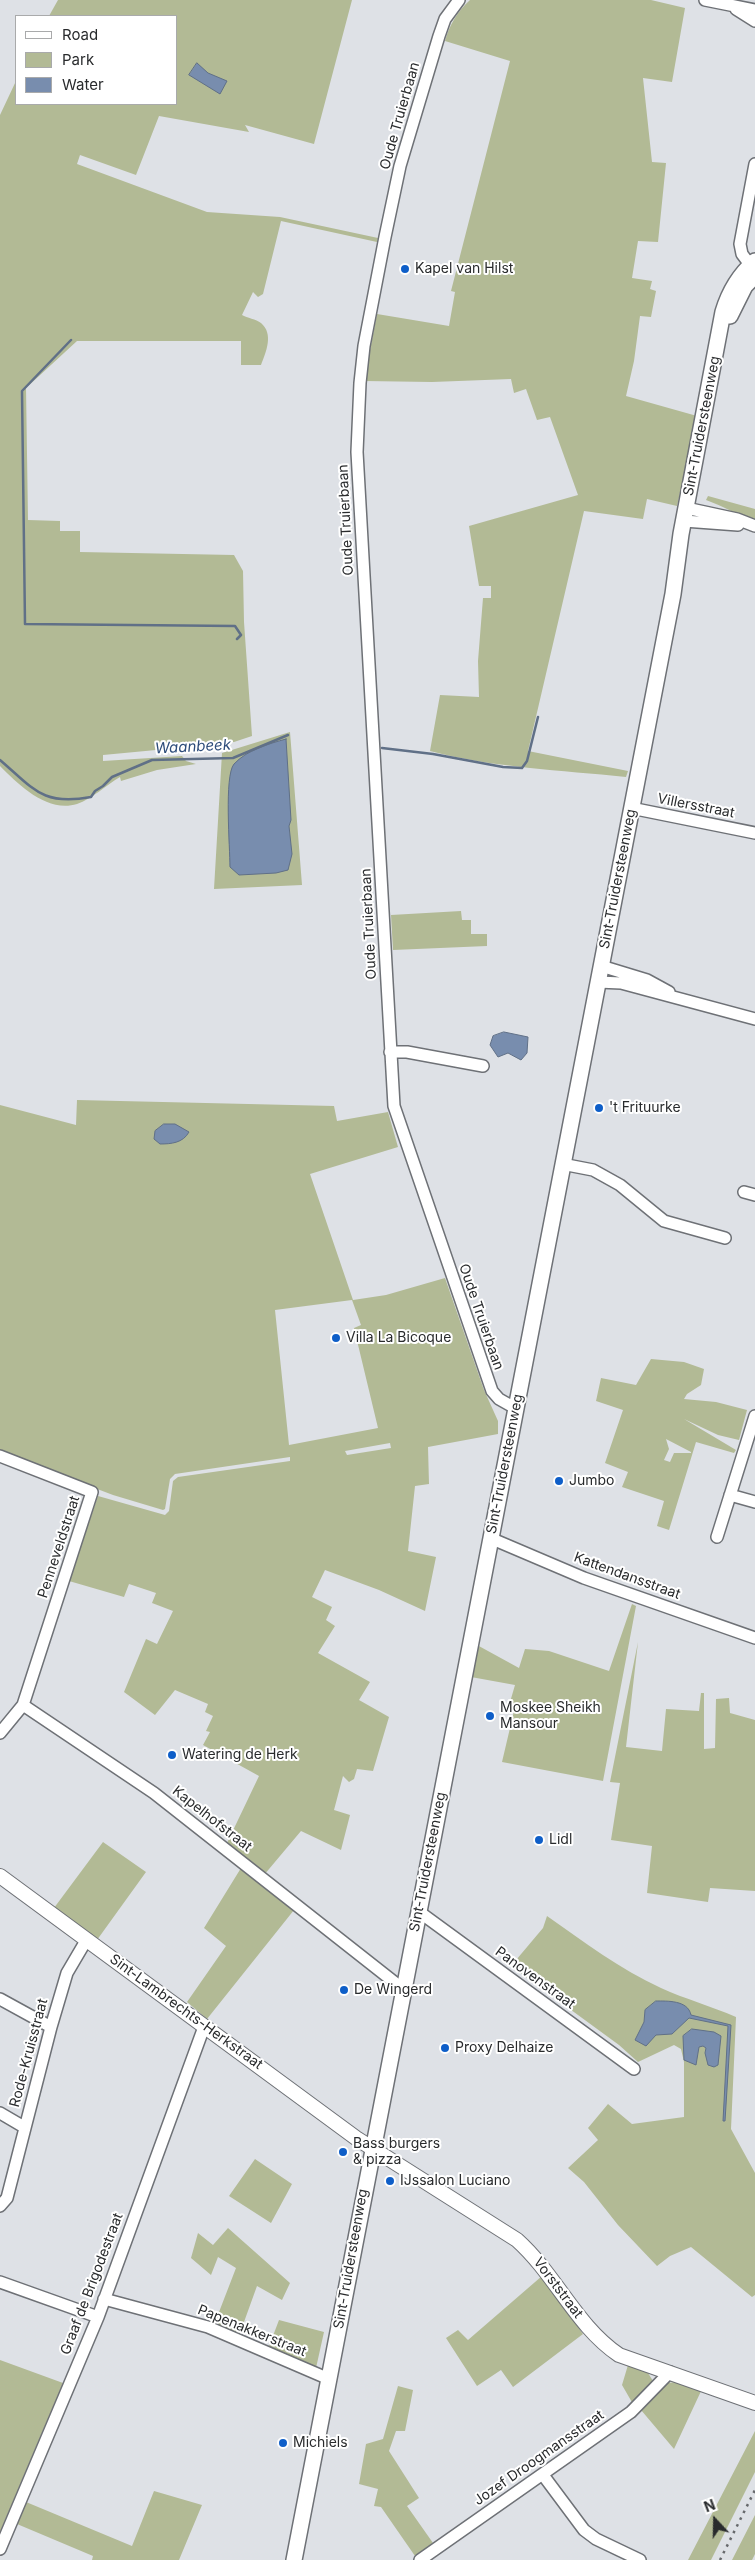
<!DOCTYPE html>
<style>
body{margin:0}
#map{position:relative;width:755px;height:2560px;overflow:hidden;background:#dee1e6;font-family:Inter,sans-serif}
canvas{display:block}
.legend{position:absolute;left:15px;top:15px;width:162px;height:90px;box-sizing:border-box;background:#fff;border:1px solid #a9aaab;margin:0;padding:6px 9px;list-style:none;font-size:15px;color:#292b2d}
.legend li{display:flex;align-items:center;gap:10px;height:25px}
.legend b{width:25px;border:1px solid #a9aaab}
.north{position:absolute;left:690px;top:2495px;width:50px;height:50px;-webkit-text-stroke:4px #fff;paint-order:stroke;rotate:339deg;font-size:14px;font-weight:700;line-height:20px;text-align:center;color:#292b2d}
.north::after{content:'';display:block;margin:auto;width:18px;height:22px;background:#292b2d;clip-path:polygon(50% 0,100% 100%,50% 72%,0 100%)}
</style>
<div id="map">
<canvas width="755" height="2560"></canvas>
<ul class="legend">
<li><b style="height:6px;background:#fff"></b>Road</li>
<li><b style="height:14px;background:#b2ba95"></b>Park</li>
<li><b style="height:14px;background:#788dae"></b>Water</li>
</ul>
<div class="north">N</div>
</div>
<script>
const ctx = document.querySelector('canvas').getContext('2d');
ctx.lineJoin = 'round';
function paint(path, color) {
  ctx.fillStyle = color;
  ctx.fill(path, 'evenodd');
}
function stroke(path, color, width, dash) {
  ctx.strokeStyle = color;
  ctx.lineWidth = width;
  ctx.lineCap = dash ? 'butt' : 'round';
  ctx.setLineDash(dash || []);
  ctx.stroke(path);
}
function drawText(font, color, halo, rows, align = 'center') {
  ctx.font = font + ' Inter,sans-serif';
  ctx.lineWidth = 4;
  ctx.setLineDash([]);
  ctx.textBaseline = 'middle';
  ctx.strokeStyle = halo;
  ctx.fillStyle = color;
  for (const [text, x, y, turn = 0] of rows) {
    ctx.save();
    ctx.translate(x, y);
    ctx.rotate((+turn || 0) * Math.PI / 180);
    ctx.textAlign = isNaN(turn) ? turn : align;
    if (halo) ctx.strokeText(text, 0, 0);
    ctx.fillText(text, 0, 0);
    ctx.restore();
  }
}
const green = new Path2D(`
 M58,0H352L314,144L245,125L249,132L159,116L136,175L80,155L77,164L207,212L280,217L378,238L377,242L281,221L263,294L258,297L253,292L242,315C247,318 256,319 261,323C274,334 266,352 261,365H241V341H77L26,388L28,520L60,521V531H80V552L234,555L243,571L244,622L252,736L234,742L209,745L103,755V761L182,756L186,761L196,764L157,770L121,781L120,777C106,785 92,799 77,804C47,813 19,785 0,766V115L16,81V104H176V16H49Z
 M470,0H651L685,8L672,82L643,78L652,162L666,163L658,242L638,241L632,278L652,281L650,289L656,291L651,317L640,316L634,361L626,396L697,416L677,506L647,499L643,519L584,511L528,751L628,771L626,777C561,770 494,768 430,751L440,695L479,697L478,661L483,598H491V586H479L469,526L578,495L550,417L537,420L526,389L514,393L511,379L432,382L364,381L377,314L449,326L455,292L451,291L510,61L445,41C450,24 457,12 470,0Z
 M708,496L755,509V519C738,516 723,506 706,500Z
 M290,732L302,885L214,889L222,753Z
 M461,911L462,920H471V934H487V946L393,950L391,915Z
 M77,1100L334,1106L337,1121L388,1112L398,1147L310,1174L353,1300L386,1295L445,1278L484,1390L498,1421V1434L428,1447L429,1484L415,1486L408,1551L436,1557L425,1611L379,1590L325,1570L312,1597L332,1607L326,1620L335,1626L318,1653L370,1682L359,1700L389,1717L373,1771L357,1769L354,1779L349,1782L343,1776L334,1810L350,1815L341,1850L301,1831L264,1875L227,1843L259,1776L203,1745L210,1732L206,1731L213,1716L205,1712L208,1704L175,1690L155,1715L124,1692L146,1639L157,1644L173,1611L152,1603L156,1593L129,1584L124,1597L69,1581L98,1496L165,1515L169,1511L173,1481L178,1477L290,1461V1457L175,1474L170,1479L165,1509L163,1510L113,1495L0,1452V1105L76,1125ZM352,1300L361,1325L354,1328L378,1428L289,1445L275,1310ZM390,1443L391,1448L347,1455L345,1451Z
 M651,1359L684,1362L704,1369L701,1385L687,1394L684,1399L716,1402L747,1410L739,1440L718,1435L684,1419L736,1450L734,1453L696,1442L669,1530L657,1526L664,1501L622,1487L628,1472L605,1463L623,1410L596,1401L601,1378L636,1385ZM666,1439L691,1452V1453H674L670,1462L664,1460L669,1449Z
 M632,1604L636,1606L603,1781L502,1762L514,1711L508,1709L515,1685L471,1677L477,1645L519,1668L525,1649L549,1651L609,1671Z
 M638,1642L626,1747L662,1751L666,1709L699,1711L701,1693H704V1749L715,1748L716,1699L729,1698L730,1713L755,1720V1891L710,1888L708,1902L647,1893L652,1846L611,1840L620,1783L610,1782Z
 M103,1842L146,1872L97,1940L54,1908Z
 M241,1868L294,1910L207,2019L187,2002L226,1946L204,1928Z
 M547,1916C584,1942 620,1969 661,1988C685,1999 711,2006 736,2017L731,2129L755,2173V2295L752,2297L691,2247L670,2256L657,2266L618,2225L584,2182L568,2168L598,2140L588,2128L608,2104L632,2124L684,2117V2062L681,2049L674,2045L638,2062L619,2045L511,1966L543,1928Z
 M255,2159L292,2184L271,2223L229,2196Z
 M228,2228L290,2283L282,2300L257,2286L240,2333L214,2325L236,2268L218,2257L211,2275L191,2258L198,2233L213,2245Z
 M542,2276L583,2334L513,2387L501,2370L477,2386L446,2338L458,2330L468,2340Z
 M279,2320L324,2332L316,2368L268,2349Z
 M0,2360L63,2383L0,2532Z
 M628,2365L648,2373L653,2381L633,2404L622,2385Z
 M675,2382L702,2389L674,2449L641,2410L668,2383Z
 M398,2386L413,2390L405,2431H396L389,2451L419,2498L407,2506L433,2543L415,2556L381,2507L374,2506L378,2489L359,2484L366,2444L383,2439Z
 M755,2431V2472L711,2560H688Z
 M154,2491L202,2505L179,2560H92L93,2556L17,2524L26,2502L132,2546Z
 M755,2515V2554L752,2560H732Z`);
const water = new Path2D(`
 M197,63L208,73L227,81L220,94L189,75Z
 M286,739L291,820L289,826L292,854L288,870L276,873L239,875L230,867C230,848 224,776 234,764C247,750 268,744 286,739Z
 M504,1032L528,1037L527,1053L521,1060L508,1053L498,1057L490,1045L493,1036Z
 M164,1124H175L189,1132C183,1143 171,1144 160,1144L154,1139L155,1131Z
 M656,2001C667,2001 688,2000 691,2015L731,2025L725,2121H723L728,2026L689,2018L672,2034L656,2035L646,2046L635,2040L644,2022L645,2010Z
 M692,2029L714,2032L721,2036L718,2065L714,2067L708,2065L705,2053L706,2048L703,2046L699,2047L696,2065L684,2060L683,2036Z`);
const stream = new Path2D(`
 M71,340L22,391L25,624L235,626L241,635L237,639
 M382,748L433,754L503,767L522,768L527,761L538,717
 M0,760C34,789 42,806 91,797L95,791L103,786L112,777L152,760L233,758L288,735`);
const minor = new Path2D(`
 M459,0L445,19L439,36L400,166L385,237L364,346L360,383L357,452L394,1106L492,1391L499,1399L515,1408
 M705,0L755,10
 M736,9L755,21
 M754,270L742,254L740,244L755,164
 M686,508L737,519L755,526
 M684,521L738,525
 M631,808L755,833
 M601,966L647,980L669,992
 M598,982L621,983L755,1019
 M390,1052H407L483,1066
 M562,1164L593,1170L620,1185L664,1221L725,1238
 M744,1192L755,1195
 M0,1456L92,1492L23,1705
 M730,1495L755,1502
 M717,1537L755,1416
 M490,1538L584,1578L755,1638
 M0,1733L23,1705L154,1793L403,1989
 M418,1911L634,2069
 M0,1999L51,2027
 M0,2113L24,2127
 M0,2206L7,2198L51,2027L67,1973L87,1939
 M0,2282L98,2317
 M104,2299L208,2327L329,2379
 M543,2475L584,2530L596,2539L640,2560
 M0,2549L98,2317L204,2027
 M420,2560L631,2412L670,2372`);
const tertiary = new Path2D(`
 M0,1876L356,2138L517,2240C556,2275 576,2326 619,2355L755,2403`);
const secondary = new Path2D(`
 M730,316L745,286L755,276
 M294,2560L673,594L681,534L723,312C729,292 739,275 755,261`);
const rail = new Path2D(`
 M720,2560L755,2490`);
const markers = [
 [405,269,5,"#0e5ec8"],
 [599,1108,5,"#0e5ec8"],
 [336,1338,5,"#0e5ec8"],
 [559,1481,5,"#0e5ec8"],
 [490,1716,5,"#0e5ec8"],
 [172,1755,5,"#0e5ec8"],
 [539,1840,5,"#0e5ec8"],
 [344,1990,5,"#0e5ec8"],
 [445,2048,5,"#0e5ec8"],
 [343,2152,5,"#0e5ec8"],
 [390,2181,5,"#0e5ec8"],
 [283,2443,5,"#0e5ec8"]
];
const streetNames = [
 ["Oude Truierbaan",400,116,-74],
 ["Sint-Truidersteenweg",702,426,-79],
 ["Oude Truierbaan",346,520,-93],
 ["Villersstraat",696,806,11],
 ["Sint-Truidersteenweg",618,879,-79],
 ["Oude Truierbaan",369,924,-93],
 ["Oude Truierbaan",481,1317,71],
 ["Sint-Truidersteenweg",505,1464,-79],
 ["Penneveldstraat",59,1547,-72],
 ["Kattendansstraat",627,1576,20],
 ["Kapelhofstraat",212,1819,38],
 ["Sint-Truidersteenweg",428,1862,-79],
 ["Panovenstraat",535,1978,36],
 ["Sint-Lambrechts-Herkstraat",186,2012,36],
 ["Rode-Kruisstraat",29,2053,-75],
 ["Sint-Truidersteenweg",351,2259,-80],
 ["Graaf de Brigodestraat",92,2284,-69],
 ["Vorststraat",558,2288,53],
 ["Papenakkerstraat",252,2331,22],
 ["Jozef Droogmansstraat",539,2458,-35]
];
const poiNames = [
 ["Kapel van Hilst",415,269],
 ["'t Frituurke",609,1108],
 ["Villa La Bicoque",346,1338],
 ["Jumbo",569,1481],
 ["Moskee Sheikh",500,1708],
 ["Mansour",500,1724],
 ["Watering de Herk",182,1755],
 ["Lidl",549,1840],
 ["De Wingerd",354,1990],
 ["Proxy Delhaize",455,2048],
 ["Bass burgers",353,2144],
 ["& pizza",353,2160],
 ["IJssalon Luciano",400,2181],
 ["Michiels",293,2443]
];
const waterNames = [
 ["Waanbeek",193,747,-3]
];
paint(green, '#b2ba95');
paint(water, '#788dae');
stroke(water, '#607087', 1);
stroke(stream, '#607087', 2.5);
stroke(minor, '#6e7176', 14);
stroke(tertiary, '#6e7176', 16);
stroke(secondary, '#6e7176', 18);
stroke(minor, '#fff', 11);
stroke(tertiary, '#fff', 14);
stroke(secondary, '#fff', 15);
stroke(rail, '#67696c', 2.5, [2.5, 5]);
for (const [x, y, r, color] of markers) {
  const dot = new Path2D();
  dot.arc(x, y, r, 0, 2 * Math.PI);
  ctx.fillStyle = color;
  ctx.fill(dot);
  stroke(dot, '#fff', 2);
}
drawText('14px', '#292b2d', '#fff', streetNames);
drawText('14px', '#292b2d', '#fff', poiNames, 'left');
drawText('italic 15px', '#2d4c7a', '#fff', waterNames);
</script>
